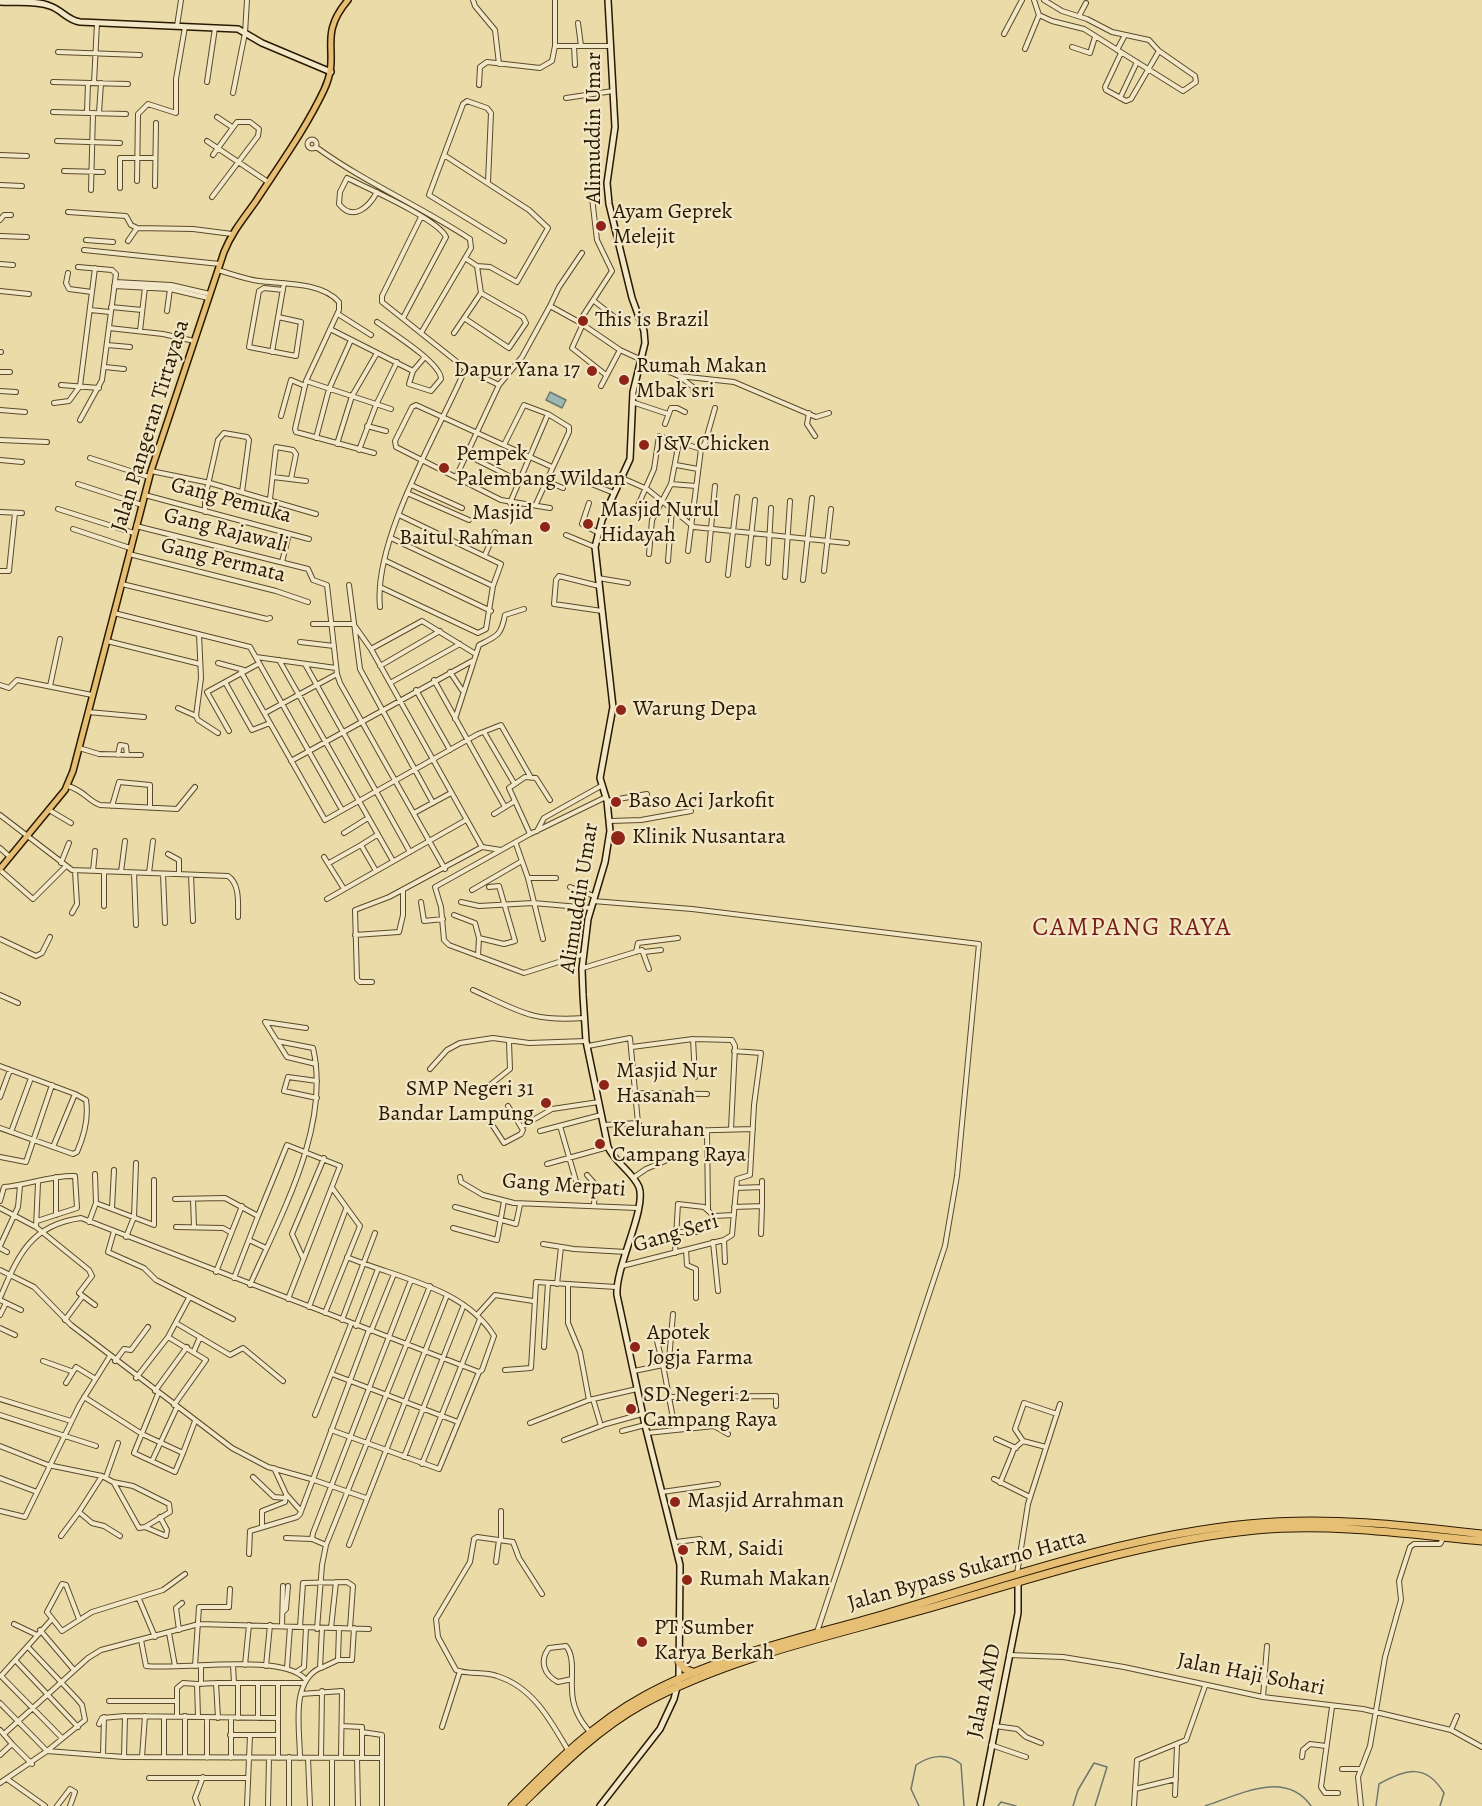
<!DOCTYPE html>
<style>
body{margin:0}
canvas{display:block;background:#ebdba9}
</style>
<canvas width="1482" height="1806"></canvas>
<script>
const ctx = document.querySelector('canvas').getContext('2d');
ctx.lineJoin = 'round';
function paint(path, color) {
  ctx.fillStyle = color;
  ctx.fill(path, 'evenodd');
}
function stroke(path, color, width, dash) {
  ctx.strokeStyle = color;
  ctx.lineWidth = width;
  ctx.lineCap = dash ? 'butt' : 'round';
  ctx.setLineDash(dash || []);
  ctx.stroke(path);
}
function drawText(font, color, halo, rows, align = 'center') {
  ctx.font = font + ' Alegreya,serif';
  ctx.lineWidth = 4.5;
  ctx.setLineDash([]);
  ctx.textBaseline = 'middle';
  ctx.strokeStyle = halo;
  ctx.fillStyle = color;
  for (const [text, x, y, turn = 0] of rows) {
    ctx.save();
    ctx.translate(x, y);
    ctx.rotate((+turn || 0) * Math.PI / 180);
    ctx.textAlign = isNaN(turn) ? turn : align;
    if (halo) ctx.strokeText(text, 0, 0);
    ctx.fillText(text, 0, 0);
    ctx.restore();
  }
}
const water = new Path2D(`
 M550,392L566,400L562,408L546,400Z`);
const stream = new Path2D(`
 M919,1806L911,1789L916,1765C929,1756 947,1752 961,1764L964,1806
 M998,1806L1001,1802L1016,1806
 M1073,1806L1078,1790L1094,1763L1107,1767L1095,1806
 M1205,1806C1239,1795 1285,1769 1311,1806
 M1376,1806L1379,1784C1406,1769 1426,1763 1444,1793L1440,1806`);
const street = new Path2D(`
 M473,0L475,6L495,30L499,64
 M555,0V46
 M1034,0L1039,15L1052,21L1084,29L1183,91L1196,82L1195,76L1159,51L1149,40L1112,32L1087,19L1062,11L1044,0
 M1079,16L1086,3
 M578,23L581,46
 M177,26L181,0
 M1004,34L1022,0
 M574,46L575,65
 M1072,47L1090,53L1095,37
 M1025,49L1039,15
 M1117,50L1125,35
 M58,52L140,55
 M1121,53L1105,87L1106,90L1126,101L1131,99L1159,51
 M53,82L128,84
 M207,82L215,28
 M94,83L97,23
 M479,85L480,67L487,62L540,68L552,61L555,46H611
 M233,93L245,33L247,0
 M566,98L613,91
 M1120,98L1137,62
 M53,112L126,114
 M87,112L88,83
 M99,113L101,83
 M217,117L232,127
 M307.5 144a4.5 4.5 0 1 1 9 0a4.5 4.5 0 1 1-9 0Z
 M57,141L120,143
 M207,141L268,182
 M316,147C364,182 420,206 470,239L471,248L421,333
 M0,155L27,156
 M444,155L529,210L548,228L517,282L490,267L477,266L465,258
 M64,171L103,172
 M137,181L138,114L148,104L176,113V79L185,27
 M488,182L491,113L487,108L467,101L463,104L429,195L504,241
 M0,185L22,186
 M155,186L156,123
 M120,188V158H155
 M91,190L93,113
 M377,192C369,207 353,222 339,204L340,192L347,178C367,188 438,219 446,237L403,318
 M212,197L258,136L259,129L250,122H237L213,155
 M68,212L126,216L131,225L137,228L193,229L232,234
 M421,217L382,296V302L466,369L499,385
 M0,220L4,215H11
 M0,236L27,237
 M86,240L113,242
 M128,241L137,228
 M84,250L220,264
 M0,264L13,265
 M477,266L481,293
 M78,267L112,270L116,274L102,380L80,420
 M218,270C232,274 245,279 259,281C283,284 322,282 339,302V310L306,381L295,429L296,432L374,453
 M68,273L66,283L69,289L92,292
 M115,282L171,285L210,294
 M114,286L170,289L208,298
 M0,291L29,294
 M594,301L617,319
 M550,306L559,287L582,253
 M111,307L142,310
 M90,310L110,312
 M167,311L170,289
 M338,314L371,335
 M278,317L301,322L296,356L249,347L259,291L264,288L283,290
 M377,322C391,332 441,363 441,379L431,391L409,384L413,371L424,358
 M579,322L612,271L597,240L592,198
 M582,326L572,348L606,375
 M109,328L163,334L194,341
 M330,329L413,371
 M140,331L145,287
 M454,333L481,293L523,317L526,323L509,348L464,318
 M107,345L130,347
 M0,352H1
 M272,352L284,283
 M105,367L124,369
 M0,372H10
 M679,376L693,387L694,396
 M306,381L391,409
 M61,385L99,388
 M601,386L620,350
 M0,391L16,392
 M632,402L668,414
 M54,403L69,401L80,386L95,268
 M0,410L25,412
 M809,413L807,424L815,436
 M281,416L291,380L305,386
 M665,424L671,408H677L685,412
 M367,426L386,431
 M316,438L329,389L351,340
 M0,440L47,442
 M337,444L352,396L377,353
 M504,445L524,405L548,414L569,427V432L536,504
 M701,449L705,443L715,408
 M359,450L376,405L397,362
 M467,455L517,480
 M90,458L149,477
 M0,460L22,462
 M676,465L698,469
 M151,471L210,483L316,514
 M273,477L306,481
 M456,477L499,385L522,357L550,306L579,322L620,350L657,367L679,376L734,382L816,417L829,413
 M622,478L647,489L694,527L847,543
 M546,481L563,488
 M584,481L614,493
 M78,484L142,505
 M671,484L696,486
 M411,485L462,508
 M407,493L469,520
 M145,495L309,539
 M270,499L276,447L293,450L296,454L291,479
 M510,503L548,414
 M589,503L582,524L597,532
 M550,508L501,500L396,447L395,441L412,407L416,405L552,467
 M58,509L134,533
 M636,510L654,469L659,436L701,449L688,551
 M0,512L22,513
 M205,512V498L218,440L224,433L247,437L249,440L242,492
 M136,526L308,569L313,580L327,585L337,674L340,683L445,869
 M73,529L130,548
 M566,535L595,547
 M391,538L493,586
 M129,554L276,591L308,602
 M649,554L652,520L671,484L679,442
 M485,555L495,532
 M708,560L715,486
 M386,561L491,611
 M668,561L672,509
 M282,562L289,534
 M768,563L771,508
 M748,565L755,500
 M0,571H9L15,513
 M824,571L831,509
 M728,575L737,497
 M785,577L790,501
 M598,578L628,583
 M803,580L812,498
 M122,584L267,619L270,618
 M349,585L360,669L433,803
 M599,586L559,576L556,580L554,604L602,611
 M380,587L478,633L486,629L493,586L501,564L399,515
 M380,607C373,541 437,434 464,372
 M114,613L250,647L342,810
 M313,624H354
 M354,625L371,649L482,847
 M107,641L200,664
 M300,642L334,646
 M371,649L422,621L474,653
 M256,657L336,668
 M279,660L393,861
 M218,663L244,670
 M305,664L410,852
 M380,666L440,631
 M241,672L325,820L478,734L501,725L530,776
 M450,672L462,690
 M434,680L505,807
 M225,682L252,730L270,723
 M390,683L460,644
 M0,685L9,688L17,680L92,695
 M50,686L60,639
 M416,690L450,750
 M178,708L196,716L198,720L218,733
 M88,712L144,717
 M265,713L337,674
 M196,716L201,678L199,634
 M455,719L479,645C497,636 501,636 505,615L524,609
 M229,731L207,692L258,664
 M484,732L514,783
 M79,748L99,754L141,755
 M118,755L120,745L126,746L127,755
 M291,761L474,660
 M68,786C85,791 88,801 100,805L177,809L195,787
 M607,801L647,794
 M112,806L119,782L150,785V808
 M49,810L71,823
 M414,813L451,793
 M494,814L515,801
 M0,815L72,870L228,876C240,884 238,903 238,917
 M610,821L641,820L691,811
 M537,831L544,818L601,786
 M344,833L368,818
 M530,834L509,788L525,777L536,778L550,800
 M516,844L528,878L543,939
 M0,848L10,857
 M168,854L179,860V874
 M324,857L344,889
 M61,863L69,843
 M329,863L361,845
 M0,870L33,899L65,867
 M93,871L95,851
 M376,871L361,845L377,835
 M104,872V906
 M121,872L125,841
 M134,873L136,925
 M149,873L153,841
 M163,874L165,923
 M191,875L193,921
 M528,878H556
 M570,887L594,896
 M472,890L522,861
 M327,899L466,820
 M593,901L692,909L979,944L957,1176L945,1246L817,1632
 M421,902L424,921L443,919
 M461,902L479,906L533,903L591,908
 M72,913L77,904L75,871
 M454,915L475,923L479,938L478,956
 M355,935L399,932L403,915V890
 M479,938L504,944L515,941L499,886L489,887
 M0,939L36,956L42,953L50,937
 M636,952L638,943L678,938
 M644,952L661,950
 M584,954L524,973L449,945L444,940L441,907L435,887L530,834L606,797
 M583,968L642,950L649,969
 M372,982H360L357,979L355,910L389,897L482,847L501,850
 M473,990C519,1011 531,1022 584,1018
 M0,995L18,1003
 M306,1028L265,1022L287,1057L316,1064
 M693,1039L695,1077
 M588,1046L630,1038L638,1123
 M632,1047L693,1039L732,1040L735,1046L731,1129
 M0,1066L75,1094L86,1100C89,1118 84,1136 77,1152L73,1154L0,1128
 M430,1069L447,1050L460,1043L493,1038L529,1043L586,1041
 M485,1089L510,1069L509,1042
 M636,1093L707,1094
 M0,1097L10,1070
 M317,1098L284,1091L288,1077L317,1081
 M489,1120L504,1143L521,1134L523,1130L508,1106
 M603,1125L638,1123L644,1132L753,1129
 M560,1126L576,1181
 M521,1127L552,1109L599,1102
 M540,1131L601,1115
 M11,1132L31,1078
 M707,1132L708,1209
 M53,1147L75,1094
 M0,1157L26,1162L52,1085
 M547,1164L608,1147
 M587,1175L595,1184L594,1205
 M460,1177L461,1182L483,1195L514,1203L637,1208
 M633,1178L646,1169L679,1155
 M736,1188L762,1187
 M175,1199L225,1198L258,1216L234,1278
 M193,1199L194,1227
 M0,1201L4,1187C28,1185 51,1175 75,1176L77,1208L37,1221
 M96,1203L154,1225V1180
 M455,1207L516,1224L520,1205
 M734,1207L762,1206V1181
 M0,1208L36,1227L89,1270L92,1276L79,1293L95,1305
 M112,1208L114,1170
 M56,1215V1177
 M258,1216L287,1145L340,1166L288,1299
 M89,1222L96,1203L95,1174
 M36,1227L38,1183
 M176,1227L223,1228L230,1232
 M453,1228L497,1240L504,1201
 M114,1231L108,1252L144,1268L156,1280L233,1319
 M675,1232H696
 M761,1234L762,1206
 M126,1237L134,1217L136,1163
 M249,1240L266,1248
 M724,1240L725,1262
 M713,1242L718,1291
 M543,1244L574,1249L626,1252
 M0,1246L18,1207L20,1186
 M0,1248L7,1252
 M686,1250L687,1265L696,1269V1298
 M675,1253L678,1204L704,1207L714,1216L734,1215
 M303,1258L292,1234L324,1158
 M622,1266L724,1240L732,1235L737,1179L750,1175L754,1105L761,1053L734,1051
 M0,1270L34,1287L71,1325L232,1448L268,1467L311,1479L366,1498
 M216,1272L242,1206
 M557,1284L561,1247
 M250,1285C281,1214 331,1126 313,1048L277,1041
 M568,1285V1323L580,1352L589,1400
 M0,1298C18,1256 30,1225 81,1218L479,1372L482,1370L494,1336C464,1287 396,1278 347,1257
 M0,1300L21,1310
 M309,1307L346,1209
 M325,1313L360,1226L333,1189
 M0,1315L6,1303
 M477,1315L495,1295L533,1301
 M65,1320L82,1297
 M342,1320L375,1233
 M176,1323L230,1355L243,1348L283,1381
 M356,1326L378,1269
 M0,1328L15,1335
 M654,1329L663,1365
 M371,1331L394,1274
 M168,1337L206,1360L174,1405
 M544,1347L548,1283
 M194,1351L200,1337
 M43,1361L71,1371
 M115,1361L124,1349L131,1350L148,1327
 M663,1365L669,1360L673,1314
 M505,1370L531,1368L536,1282L616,1287
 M634,1371L663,1365L675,1429
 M332,1374L458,1422
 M136,1378L168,1337L189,1298
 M66,1383L76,1367L94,1378
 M155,1391L187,1347
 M158,1394L134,1453L175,1472L183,1453
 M84,1397L142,1434L183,1453L195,1421
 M669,1397L776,1396V1406
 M0,1399L71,1421
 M593,1399L601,1426
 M0,1415L96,1446
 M315,1415L351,1324
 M530,1423L589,1400L637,1389
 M331,1430L439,1469L479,1372
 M622,1431L645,1425
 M647,1433L714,1426L728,1434
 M996,1439L1016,1448
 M564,1440L606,1424L642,1414
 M1023,1441L1015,1429L1024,1403L1057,1414
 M0,1446L48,1465L102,1476L113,1482L133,1486L169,1504L170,1512L145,1527
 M404,1457L463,1307
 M152,1461L177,1407
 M422,1464L480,1319
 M274,1468L286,1494L300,1510
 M102,1476L79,1512L92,1523L104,1526L120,1536
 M106,1477L118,1443
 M253,1477L274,1497L286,1498
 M0,1478L37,1492
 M994,1479L1030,1497
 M114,1483L139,1528L145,1527L166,1536L167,1530L160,1517
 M1000,1483L1014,1449L1023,1441L1046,1447
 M662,1492L718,1484
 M0,1511L25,1517L80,1404L110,1356
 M501,1511V1540
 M262,1526V1511L285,1502L286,1495
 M61,1536L79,1512
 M286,1538L312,1539
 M676,1542L700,1539
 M326,1545L312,1539L313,1533L411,1280
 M349,1545L447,1295
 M249,1554L250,1531L297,1517L300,1514L369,1330
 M496,1562L499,1540
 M1017,1574L1028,1504L1060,1404
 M542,1594L519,1558L513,1542L477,1537L474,1539L470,1562L436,1619L438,1637L456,1670C468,1675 484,1671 497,1676C533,1687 551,1721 569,1752
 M139,1599L155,1637
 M283,1612L286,1609L288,1586
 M79,1619L66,1585L62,1584L47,1612L62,1631L92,1612L163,1590L185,1574
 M14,1624L37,1635
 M282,1626L283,1586
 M300,1627L303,1583L347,1582L353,1586L350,1628
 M331,1628L336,1582
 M317,1629L322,1565L326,1545L430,1286
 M40,1630L74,1670
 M179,1630L176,1608L182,1603
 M169,1633L175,1666
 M141,1640L146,1666C182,1670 282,1653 305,1679
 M1009,1655L1063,1657L1124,1667L1263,1697L1363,1709L1451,1730L1482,1747
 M338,1660L339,1628
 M16,1661L78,1727
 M233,1665L234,1683
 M245,1665L249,1625
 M195,1666L199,1607H229L230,1589
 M266,1666L270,1625
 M287,1668L290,1627
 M321,1668L338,1660H352L354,1628
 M298,1671L304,1667L306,1628
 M1,1676L62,1738
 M1,1676L52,1619
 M572,1679L558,1682C544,1675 539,1661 549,1648L566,1646C575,1657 571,1675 572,1689C572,1705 579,1720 590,1732
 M238,1683V1718
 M278,1683V1758
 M197,1684L216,1683
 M201,1684V1666
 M301,1694L342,1691L341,1758
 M1263,1697L1267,1646
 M109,1701H177
 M0,1703L47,1751L85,1720L82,1705L77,1699L28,1647
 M1332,1707L1321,1787L1325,1793H1338
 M177,1716V1688L183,1683L197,1684L198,1717
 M185,1716V1757
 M164,1717V1757
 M207,1717V1758
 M218,1718L216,1683H303
 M258,1718V1683
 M99,1724L102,1718L125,1716L278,1718
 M342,1726L362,1727V1758
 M995,1726L1017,1729L1026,1737L1041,1743
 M442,1727L460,1671
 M0,1730L12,1744L0,1755
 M1451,1730L1457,1716
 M362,1732L382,1735V1806
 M4,1734L88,1658L101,1650L199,1624L369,1629
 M230,1735H277
 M12,1744L32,1764
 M991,1745L1026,1757
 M103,1754L104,1717
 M124,1757L125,1716
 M142,1757L145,1716
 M289,1757V1806
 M1302,1757L1303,1750L1310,1744L1326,1746
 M231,1758V1718
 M300,1758C300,1730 290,1682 320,1668L322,1628
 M308,1758L310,1806
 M321,1758L322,1691
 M357,1758L358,1806
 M1342,1769H1361
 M149,1778H248
 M7,1779L45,1806
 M0,1783L47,1751L124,1757L381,1758
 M1135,1789L1176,1779
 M1175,1795L1177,1746
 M268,1805L269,1758
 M57,1806L70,1789L75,1792L70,1806
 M198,1806L195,1798L203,1777
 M247,1806L250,1735
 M332,1806V1758
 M1134,1806L1137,1760L1186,1740L1205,1686
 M1361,1806L1358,1777L1370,1746L1385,1657L1401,1600L1399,1581L1410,1547L1414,1544H1440L1444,1537`);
const secondary = new Path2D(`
 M0,2C15,3 36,0 50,6C62,10 67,20 80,22L238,29L262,43L331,72
 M600,1806L660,1729L674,1699L679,1679L680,1565L645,1425L617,1295C615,1267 647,1209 639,1187C632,1171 615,1163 608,1147L586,1041L583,995L582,969L588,919L605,862L610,831L607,801L600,778L613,707L595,547L602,520L630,459L633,392L645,343L644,331L632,298L609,204L607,183L615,127L608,0
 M980,1806L1018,1613V1582`);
const primary = new Path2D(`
 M0,869L65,790L73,771L151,471L224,252C232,232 244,218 256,201C280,164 305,130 324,90C342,52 316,38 348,0`);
const highway = new Path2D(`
 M679,1662L685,1669L695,1673
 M512,1806C552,1766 594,1723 644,1696C716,1656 806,1637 885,1614C1004,1579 1124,1536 1248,1524C1326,1516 1404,1525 1482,1534
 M520,1806C558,1769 596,1730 643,1704C730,1657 831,1636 926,1609C1035,1578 1143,1541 1256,1530C1332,1523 1407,1534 1482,1541`);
const markers = [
 [601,226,6,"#8f2418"],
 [583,321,6,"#8f2418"],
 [592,371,6,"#8f2418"],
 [624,380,6,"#8f2418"],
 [644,445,6,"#8f2418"],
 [444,468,6,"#8f2418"],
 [588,524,6,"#8f2418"],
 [545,527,6,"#8f2418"],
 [621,710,6,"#8f2418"],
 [616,802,6,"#8f2418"],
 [618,838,8,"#8f2418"],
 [604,1085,6,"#8f2418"],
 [546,1103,6,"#8f2418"],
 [600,1144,6,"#8f2418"],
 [635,1347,6,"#8f2418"],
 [631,1409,6,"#8f2418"],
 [675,1502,6,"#8f2418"],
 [683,1550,6,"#8f2418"],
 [687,1580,6,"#8f2418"],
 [642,1642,6,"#8f2418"]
];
const streetNames = [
 ["Alimuddin Umar",595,128,-90],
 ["Jalan Pangeran Tirtayasa",151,426,-73],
 ["Gang Pemuka",231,501,15],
 ["Gang Rajawali",226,531,14],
 ["Gang Permata",223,561,14],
 ["Alimuddin Umar",580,898,-81],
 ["Gang Merpati",564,1186,4],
 ["Gang Seri",676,1234,-17],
 ["Jalan Bypass Sukarno Hatta",967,1571,-16],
 ["Jalan Haji Sohari",1251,1675,11],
 ["Jalan AMD",985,1691,-78]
];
const poiNames = [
 ["Ayam Geprek",613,213],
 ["Melejit",613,238],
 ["This is Brazil",595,321],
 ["Rumah Makan",636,367],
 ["Mbak sri",636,392],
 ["Dapur Yana 17",580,371,"right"],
 ["J&V Chicken",656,445],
 ["Pempek",456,455],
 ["Palembang Wildan",456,480],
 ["Masjid Nurul",600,511],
 ["Hidayah",600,536],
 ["Masjid",533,514,"right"],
 ["Baitul Rahman",533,539,"right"],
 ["Warung Depa",633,710],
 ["Baso Aci Jarkofit",628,802],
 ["Klinik Nusantara",632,838],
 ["Masjid Nur",616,1072],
 ["Hasanah",616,1097],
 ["SMP Negeri 31",534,1090,"right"],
 ["Bandar Lampung",534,1115,"right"],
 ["Kelurahan",612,1131],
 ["Campang Raya",612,1156],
 ["Apotek",647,1334],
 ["Jogja Farma",647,1359],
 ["SD Negeri 2",643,1396],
 ["Campang Raya",643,1421],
 ["Masjid Arrahman",687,1502],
 ["RM, Saidi",695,1550],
 ["Rumah Makan",699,1580],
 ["PT Sumber",654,1629],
 ["Karya Berkah",654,1654]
];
const quarterNames = [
 ["CAMPANG RAYA",1132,929]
];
paint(water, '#9db8b4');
stroke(water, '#6f786c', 1.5);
stroke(stream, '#6f786c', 1.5);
stroke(street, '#5a4a2b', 6);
stroke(secondary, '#2a1901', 8);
stroke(primary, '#2a1901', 8);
stroke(highway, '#2a1901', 9);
stroke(street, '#f2e8c7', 4);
stroke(secondary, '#f2e8c7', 5);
stroke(primary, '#e6be74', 5);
stroke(highway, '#e6be74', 7);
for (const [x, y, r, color] of markers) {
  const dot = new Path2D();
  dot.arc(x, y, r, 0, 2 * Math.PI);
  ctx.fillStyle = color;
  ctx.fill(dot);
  stroke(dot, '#f2e8c7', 2);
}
drawText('22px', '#2a1901', '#f2e8c7', streetNames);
drawText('22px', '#2a1901', '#f2e8c7', poiNames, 'left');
ctx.letterSpacing = '1.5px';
drawText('26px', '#7a1f14', '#f2e8c7', quarterNames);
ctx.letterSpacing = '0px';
</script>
